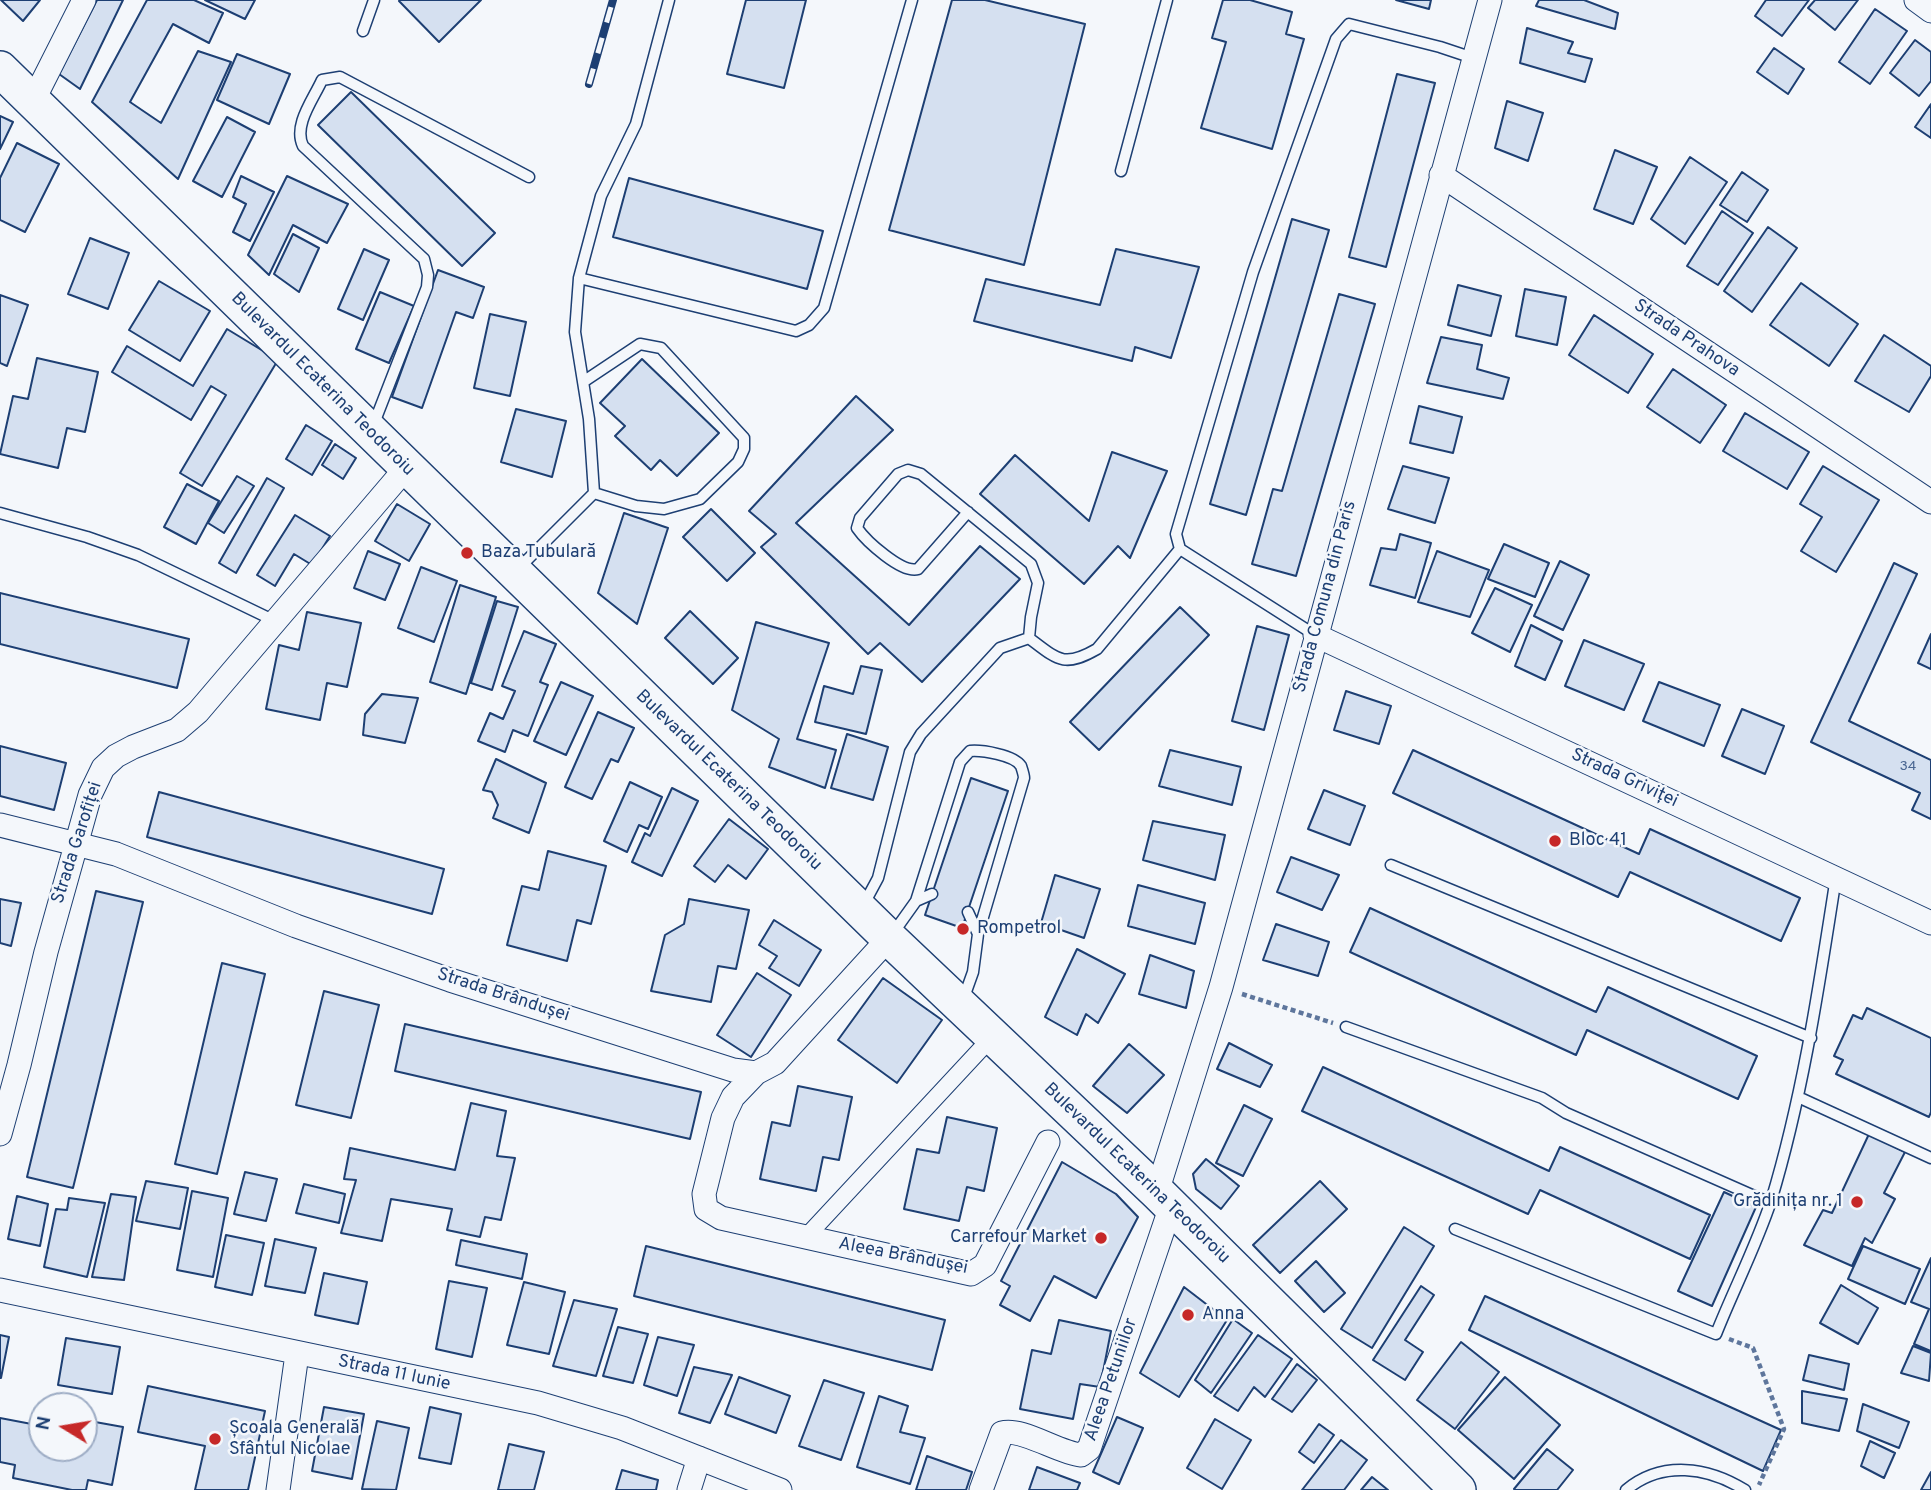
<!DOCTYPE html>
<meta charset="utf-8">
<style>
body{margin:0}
#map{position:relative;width:1931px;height:1490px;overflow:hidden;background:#f4f7fb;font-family:Overpass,sans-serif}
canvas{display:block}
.north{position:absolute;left:28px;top:1392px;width:70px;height:70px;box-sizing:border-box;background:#f4f7fb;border:2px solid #9eadc5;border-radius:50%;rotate:281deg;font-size:19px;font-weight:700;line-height:28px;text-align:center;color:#1d3f73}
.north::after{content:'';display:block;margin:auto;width:24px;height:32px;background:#c62828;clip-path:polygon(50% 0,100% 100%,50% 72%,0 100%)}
</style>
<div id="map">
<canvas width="1931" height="1490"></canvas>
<div class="north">N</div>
</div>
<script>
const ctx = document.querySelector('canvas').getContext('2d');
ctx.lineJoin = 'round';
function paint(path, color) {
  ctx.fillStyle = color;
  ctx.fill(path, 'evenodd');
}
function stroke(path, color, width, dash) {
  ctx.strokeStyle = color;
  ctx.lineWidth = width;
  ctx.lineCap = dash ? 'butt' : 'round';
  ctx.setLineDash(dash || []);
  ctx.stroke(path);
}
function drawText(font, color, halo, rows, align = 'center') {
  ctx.font = font + ' Overpass,sans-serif';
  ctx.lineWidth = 5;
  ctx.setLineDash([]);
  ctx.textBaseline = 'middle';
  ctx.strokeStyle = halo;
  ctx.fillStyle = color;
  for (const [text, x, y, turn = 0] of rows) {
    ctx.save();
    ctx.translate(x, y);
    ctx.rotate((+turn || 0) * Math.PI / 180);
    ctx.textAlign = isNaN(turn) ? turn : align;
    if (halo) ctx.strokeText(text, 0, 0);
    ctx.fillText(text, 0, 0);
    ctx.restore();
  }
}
const building = new Path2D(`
 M1,0H40L23,21Z
 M97,0H123L80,89L59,74Z
 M147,0H194L223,13L209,43L173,24L130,102L161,123L198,51L231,62L178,179L92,102Z
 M205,0H255L245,19Z
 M400,0H481L439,42L399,1Z
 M746,0H806L784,88L727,74Z
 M952,0H985L1085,24L1024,265L889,230Z
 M1223,0H1250L1292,12L1286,34L1304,39L1272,149L1201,128L1226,42L1212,38Z
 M1396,0H1431L1429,9Z
 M1539,0H1584L1618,13L1615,29L1536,6Z
 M1766,0H1809L1782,36L1755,16Z
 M1815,0H1858L1835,30L1808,8Z
 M1875,9L1907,31L1870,84L1839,62Z
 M1527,28L1573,42L1568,53L1592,59L1585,82L1520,63Z
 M1915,40L1931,52V81L1919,96L1890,73Z
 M1774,48L1804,69L1788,94L1757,72Z
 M237,54L290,74L269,124L217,100Z
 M1397,74L1435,83L1386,267L1349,257Z
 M351,92L495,233L462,266L318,125Z
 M1507,101L1543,113L1528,161L1495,148Z
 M1931,104V138L1915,127Z
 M0,116L13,122L0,149Z
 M227,117L255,132L222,197L193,181Z
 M17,143L59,164L25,232L0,220V178Z
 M1615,150L1657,167L1633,224L1594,209Z
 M1690,157L1727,182L1685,244L1651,219Z
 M1742,172L1768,190L1747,222L1720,205Z
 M241,176L274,192L250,241L233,232L246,204L233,197Z
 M287,176L348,204L327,243L293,225L269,275L248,255Z
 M629,178L823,231L807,289L613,237Z
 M1722,211L1753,233L1718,285L1687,266Z
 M1292,219L1329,230L1246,515L1210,504Z
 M1768,227L1797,248L1752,312L1724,291Z
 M293,234L319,248L299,292L274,274Z
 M90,238L129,253L108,309L68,294Z
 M364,249L389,260L363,320L338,309Z
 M1116,249L1199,267L1171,358L1135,347L1132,361L974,321L986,279L1100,305Z
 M438,270L484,287L473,318L456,312L422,408L392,397Z
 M159,281L210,311L180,361L129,330Z
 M1801,283L1858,324L1829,366L1770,325Z
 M1458,285L1501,296L1491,336L1448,325Z
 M1525,289L1566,297L1557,345L1516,336Z
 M380,292L414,306L389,363L356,349Z
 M1339,294L1375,304L1296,576L1252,564L1273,489L1282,491Z
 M0,295L28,305L7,366L0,363Z
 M490,314L526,322L510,396L474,388Z
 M1594,315L1653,354L1628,393L1569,355Z
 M227,329L278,360L202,486L180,473L226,395L211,386L191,420L112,372L127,346L193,386Z
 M1884,335L1931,366V376L1909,412L1855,381Z
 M1441,337L1482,345L1477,369L1509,378L1503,399L1427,383Z
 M37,358L98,372L85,432L67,428L58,468L0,454L13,396L28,399Z
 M642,359L719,433L677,476L660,460L651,470L615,436L625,426L600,403Z
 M1673,369L1726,405L1700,443L1647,407Z
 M856,396L893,430L796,523L909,625L980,546L1020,579L922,682L880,643L868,654L761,547L776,534L749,511Z
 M1419,406L1462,417L1453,453L1410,443Z
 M516,409L566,421L552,477L501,462Z
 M1745,413L1809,452L1787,489L1723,451Z
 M306,425L332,441L312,475L286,459Z
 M335,444L356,458L343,479L322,465Z
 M1112,452L1167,471L1130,558L1118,546L1084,584L980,494L1015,455L1089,521Z
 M1403,466L1449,478L1435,523L1388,509Z
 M1823,466L1879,500L1836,572L1801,551L1822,517L1800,504Z
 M237,476L254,486L224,533L208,523Z
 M267,478L284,488L236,573L219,563Z
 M187,484L219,501L196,544L164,527Z
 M397,504L430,524L409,561L375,541Z
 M711,509L755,553L727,581L683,537Z
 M624,513L668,528L637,624L598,593Z
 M295,515L330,536L312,565L294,554L275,586L257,575Z
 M1400,534L1431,543L1415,598L1370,585L1381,548L1396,550Z
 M1504,544L1549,563L1535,597L1488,579Z
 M368,551L400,564L385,600L354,588Z
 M1437,551L1489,570L1470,617L1418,602Z
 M1560,561L1589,575L1563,630L1534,616Z
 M1894,563L1917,574L1849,721L1931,760V819L1912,810L1920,793L1811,742Z
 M421,567L457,581L434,642L398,628Z
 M460,585L496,597L466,694L430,682Z
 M1495,588L1532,605L1510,652L1472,633Z
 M0,593L189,639L177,688L0,644Z
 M497,601L518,607L492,690L471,683Z
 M1180,607L1209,635L1099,750L1070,722Z
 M690,611L738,658L713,684L665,638Z
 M307,612L361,623L347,687L327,683L320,720L266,709L279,645L299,650Z
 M756,622L829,643L797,739L836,750L825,788L769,767L779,739L732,710Z
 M1531,625L1562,641L1545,680L1515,666Z
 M1257,626L1289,635L1264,730L1232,721Z
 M524,631L556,644L540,682L548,685L528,736L513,730L505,752L478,741L490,713L503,719L515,691L502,686Z
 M1931,634V669L1918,663Z
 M1584,640L1644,664L1624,710L1565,686Z
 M861,666L882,670L866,734L815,722L824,686L853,694Z
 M561,682L593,696L566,755L534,741Z
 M1659,682L1720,705L1704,746L1643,721Z
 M1346,691L1391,706L1379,744L1334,730Z
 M382,694L418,698L405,743L363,735L365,714Z
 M1742,709L1784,726L1765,774L1722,756Z
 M598,712L634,728L618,762L611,759L592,799L565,787Z
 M847,734L888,747L873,800L831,788Z
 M0,746L66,763L54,810L0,796Z
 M1170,750L1241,767L1232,805L1159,786Z
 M1413,750L1639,854L1650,829L1800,898L1781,941L1630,872L1618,897L1393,793Z
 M496,759L546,783L529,833L493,818L498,805L492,792L483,790Z
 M971,778L1008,791L962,928L925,915Z
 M630,782L662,797L648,829L639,825L627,852L604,841Z
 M672,788L698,801L662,876L632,862L645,833L650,836Z
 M1324,790L1365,806L1350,845L1308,829Z
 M159,792L444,869L432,914L147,837Z
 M729,819L768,849L746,879L728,865L715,882L694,866Z
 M1153,821L1225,835L1215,880L1143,860Z
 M548,851L606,866L591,924L577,920L567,961L507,945L522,886L539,890Z
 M1291,857L1339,875L1322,910L1277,892Z
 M1055,875L1100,889L1084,938L1041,923Z
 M1138,885L1205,903L1195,944L1128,926Z
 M96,891L143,902L73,1188L27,1177Z
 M0,899L21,903L11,946L0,943Z
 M689,899L749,910L736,969L718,966L711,1002L651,991L665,935L684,924Z
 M1370,908L1596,1012L1608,987L1757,1056L1738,1099L1587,1030L1576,1055L1350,952Z
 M774,920L821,950L799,986L769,968L777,956L759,945Z
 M1276,924L1329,942L1318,976L1263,960Z
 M1077,949L1125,974L1098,1023L1086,1014L1077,1035L1045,1017Z
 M1150,955L1194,971L1186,1008L1139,994Z
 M222,963L265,974L217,1174L175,1164Z
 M757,973L791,995L751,1057L717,1035Z
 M883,978L942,1020L897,1083L838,1040Z
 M324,991L379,1005L351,1118L296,1105Z
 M1867,1008L1931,1038V1112L1929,1117L1836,1074L1843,1060L1834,1056L1853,1015L1862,1019Z
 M405,1024L701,1092L690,1139L395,1071Z
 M1229,1043L1272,1065L1260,1087L1217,1069Z
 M1129,1044L1164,1075L1127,1113L1093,1086Z
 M1323,1067L1549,1171L1560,1147L1710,1215L1690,1259L1540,1190L1528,1214L1302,1111Z
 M798,1086L852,1097L839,1160L823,1157L816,1191L760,1179L772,1122L790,1126Z
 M471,1103L506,1111L497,1156L515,1158L501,1220L485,1217L480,1237L447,1230L452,1209L391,1199L382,1241L341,1233L356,1180L344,1179L350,1148L455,1170Z
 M1244,1105L1272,1119L1243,1176L1216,1163Z
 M947,1117L997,1128L984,1191L967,1187L959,1221L904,1209L917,1149L939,1153Z
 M1869,1134L1905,1152L1884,1193L1895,1199L1872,1243L1865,1238L1852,1266L1804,1245L1823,1210L1832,1213Z
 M1206,1159L1239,1186L1221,1209L1196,1189L1193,1174Z
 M1062,1162L1116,1194L1138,1217L1096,1298L1054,1276L1030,1321L1000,1305L1010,1286L1001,1281Z
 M245,1172L277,1179L266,1221L234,1214Z
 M146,1181L188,1188L180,1229L136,1221Z
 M1320,1181L1347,1209L1280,1273L1253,1245Z
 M304,1184L345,1194L339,1223L296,1213Z
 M192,1191L228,1198L213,1277L177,1270Z
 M1724,1192L1756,1207L1712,1306L1678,1291Z
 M111,1194L136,1197L124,1280L92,1277Z
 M17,1196L48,1204L40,1246L8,1239Z
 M69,1198L105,1203L87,1277L44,1267L56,1209L67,1210Z
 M1404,1227L1434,1246L1372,1348L1341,1329Z
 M226,1235L264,1243L252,1295L215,1287Z
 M275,1239L316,1248L305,1293L265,1286Z
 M461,1240L527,1254L522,1279L456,1265Z
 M646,1246L945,1320L932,1370L634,1296Z
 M1863,1246L1920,1269L1905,1304L1848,1279Z
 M1931,1258V1351L1914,1344L1929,1309L1911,1302Z
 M1316,1261L1345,1293L1324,1312L1295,1281Z
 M324,1273L367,1282L358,1324L315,1315Z
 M449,1281L487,1288L472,1357L436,1349Z
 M524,1282L565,1292L549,1354L507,1345Z
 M1841,1285L1878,1308L1858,1344L1820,1323Z
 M1421,1286L1434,1295L1405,1340L1423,1352L1405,1380L1373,1360Z
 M1184,1287L1227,1320L1179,1397L1140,1373Z
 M1485,1296L1781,1430L1763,1471L1469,1330Z
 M574,1300L617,1309L596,1376L553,1366Z
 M1233,1319L1252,1333L1211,1393L1195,1380Z
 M1059,1320L1111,1331L1100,1387L1080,1384L1073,1419L1020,1409L1032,1350L1051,1354Z
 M618,1327L648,1334L633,1383L603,1376Z
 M0,1335L9,1337L1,1378H0Z
 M1258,1335L1292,1359L1265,1397L1254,1387L1238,1411L1214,1396Z
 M658,1337L694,1345L677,1396L644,1385Z
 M66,1338L120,1347L112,1394L58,1385Z
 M1461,1342L1499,1372L1455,1429L1417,1400Z
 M1913,1346L1931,1353L1929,1381L1901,1373Z
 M1809,1355L1849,1364L1844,1390L1803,1380Z
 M1297,1364L1317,1380L1292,1412L1272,1399Z
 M694,1367L732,1375L710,1423L679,1413Z
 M739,1377L790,1396L776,1433L725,1414Z
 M1505,1377L1560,1425L1514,1479L1458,1430Z
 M824,1380L864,1393L841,1460L799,1446Z
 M148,1386L265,1411L248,1490H195L205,1446L138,1432Z
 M1802,1391L1847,1399L1839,1431L1802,1423Z
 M879,1396L908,1406L900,1432L925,1438L910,1484L857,1467Z
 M1863,1404L1909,1422L1899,1448L1857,1431Z
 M324,1407L364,1414L352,1479L312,1471Z
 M430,1407L461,1414L451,1464L419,1458Z
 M1117,1417L1143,1428L1119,1484L1093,1472Z
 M0,1418L42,1426V1448H84V1420L123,1427L112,1485L88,1480L86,1490H72L13,1478L15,1465L0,1462Z
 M1215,1419L1251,1440L1222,1489L1187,1468Z
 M377,1421L409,1428L396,1490L362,1489Z
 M1319,1424L1334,1435L1314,1463L1299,1452Z
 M1341,1440L1367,1460L1344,1490H1302Z
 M1870,1441L1895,1453L1884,1478L1861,1466Z
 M509,1444L544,1452L534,1490H498Z
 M1547,1449L1573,1470L1557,1490H1515L1514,1489Z
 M927,1456L972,1472L966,1490H916Z
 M1037,1467L1080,1483L1077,1490H1029Z
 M622,1470L658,1480L656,1490H616Z
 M1931,1472V1490H1921Z
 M1372,1477L1388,1490H1361Z`);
const path = new Path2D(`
 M1242,994L1333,1023
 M1729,1339L1753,1348L1784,1429L1759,1485`);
const service = new Path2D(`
 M363,31L374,0
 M1121,171L1167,0
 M579,278L796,331L809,325L824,308L912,0
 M583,382L640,344L661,348L744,438V449L738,462L700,499L664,509L636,506L594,493
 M373,426L427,287L428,275L424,259L303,146C293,125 313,100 322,80L340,77L529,177
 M968,512L918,569C902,574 866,541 857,528L860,518L898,474L908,470L921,474L1031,564L1038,583L1031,617L1029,638C1058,660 1064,668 1097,649L1180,549
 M0,513L87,537L138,555L275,621
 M518,569L594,493L589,419L575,332L579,278L601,196L636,124L669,0
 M1315,635L1180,549L1176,534L1253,272L1336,39L1349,24L1440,47L1473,58
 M1391,865L1811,1038
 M916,901L960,762L970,751C982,750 1014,755 1021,766C1022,769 1024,775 1024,778L978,934
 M864,904L878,878L910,752L921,734L1000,648L1029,638
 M891,936L916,901L932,894
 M963,1000L973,972L978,934L968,912
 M1346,1027L1542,1098L1566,1113L1770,1203
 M1798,1097L1931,1158
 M1455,1229L1716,1334C1733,1291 1757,1244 1771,1201C1803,1095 1819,986 1836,877
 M1626,1490C1662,1460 1708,1467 1745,1490`);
const pedestrian = new Path2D(`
 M806,1237L992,1037`);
const minor = new Path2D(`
 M1916,0L1931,11
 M33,101L84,0
 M1441,175L1931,502
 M1315,635L1931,923
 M0,825L116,854L296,926L450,980L733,1070L756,1073L775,1063L889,938
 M756,1073L733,1097L723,1118L704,1194L706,1209L721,1218L971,1274L985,1265L1048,1142
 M0,1134L19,1065L46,952L90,795L103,768L116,756L133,747L177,730L198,712L406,468
 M1157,1192L1221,987L1490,0
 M0,1290L538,1403L622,1428L780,1490
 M278,1490L297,1354
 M689,1490L699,1458
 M981,1490L1002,1433C1021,1427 1059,1453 1081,1455L1089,1449L1171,1206`);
const primary = new Path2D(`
 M0,69L889,938L1157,1192L1458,1490`);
const rail = new Path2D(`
 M589,84L613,0`);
const markers = [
 [467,553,7,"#c62828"],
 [1555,841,7,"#c62828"],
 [963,929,7,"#c62828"],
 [1857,1202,7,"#c62828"],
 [1101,1238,7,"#c62828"],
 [1188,1315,7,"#c62828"],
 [215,1439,7,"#c62828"]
];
const numberNames = [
 ["34",1908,767]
];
const streetNames = [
 ["Strada Prahova",1686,339,34],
 ["Bulevardul Ecaterina Teodoroiu",322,385,45],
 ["Strada Comuna din Paris",1326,597,-75],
 ["Strada Griviței",1624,779,25],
 ["Bulevardul Ecaterina Teodoroiu",728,781,44],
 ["Strada Garofiței",78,843,-72],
 ["Strada Brândușei",503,996,18],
 ["Bulevardul Ecaterina Teodoroiu",1136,1174,44],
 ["Aleea Brândușei",903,1257,11],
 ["Strada 11 Iunie",394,1374,12],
 ["Aleea Petuniilor",1112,1380,-71]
];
const poiNames = [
 ["Baza Tubulară",481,553],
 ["Bloc 41",1569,841],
 ["Rompetrol",977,929],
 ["Grădinița nr. 1",1843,1202,"right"],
 ["Carrefour Market",1087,1238,"right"],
 ["Anna",1202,1315],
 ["Școala Generală",229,1429],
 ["Sfântul Nicolae",229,1450]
];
paint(building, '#d5e0f0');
stroke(building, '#1d3f73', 2);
stroke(service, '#1d3f73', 13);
stroke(pedestrian, '#1d3f73', 18);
stroke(minor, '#1d3f73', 25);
stroke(primary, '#1d3f73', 38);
stroke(path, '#5e769c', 4.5, [5, 3.5]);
stroke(service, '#f4f7fb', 10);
stroke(pedestrian, '#f4f7fb', 16);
stroke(minor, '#f4f7fb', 23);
stroke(primary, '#f4f7fb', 35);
stroke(rail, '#1d3f73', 8);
stroke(rail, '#f4f7fb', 5, [16]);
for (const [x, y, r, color] of markers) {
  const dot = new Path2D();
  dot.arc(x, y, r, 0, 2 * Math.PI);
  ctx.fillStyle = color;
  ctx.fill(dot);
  stroke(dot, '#f4f7fb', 2.5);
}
drawText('14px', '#4b6792', null, numberNames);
drawText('18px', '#1d3f73', '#f4f7fb', streetNames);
drawText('18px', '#1d3f73', '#f4f7fb', poiNames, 'left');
</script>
